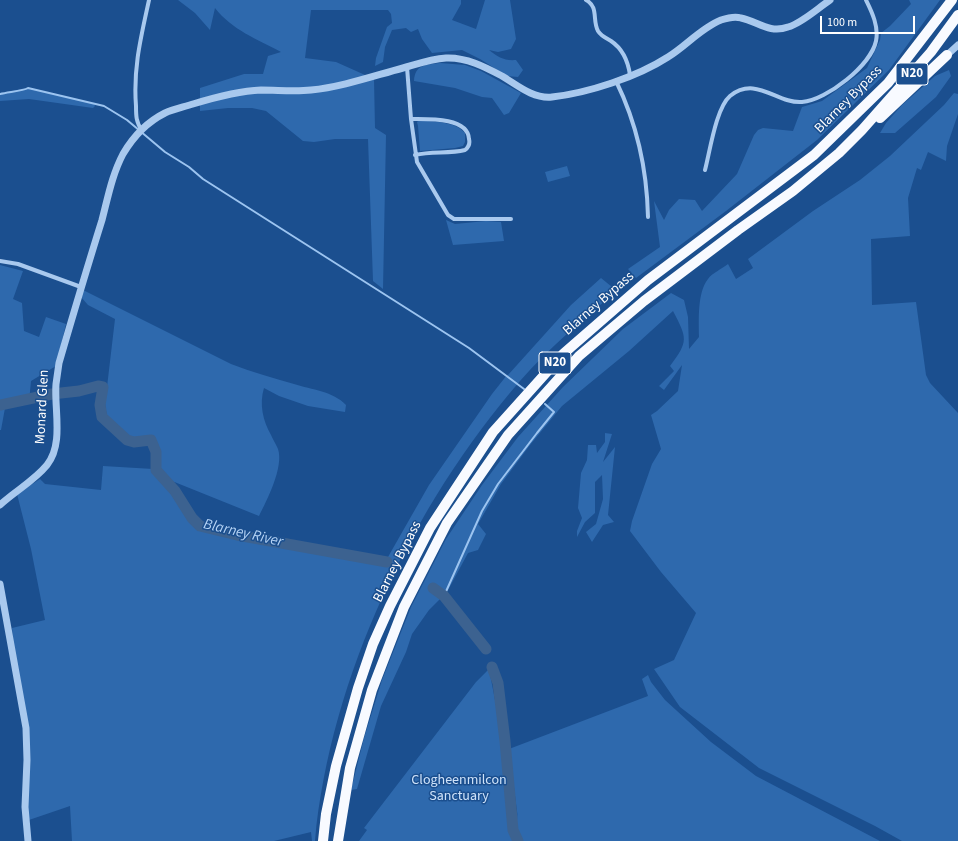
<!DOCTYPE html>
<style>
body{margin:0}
#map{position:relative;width:958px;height:841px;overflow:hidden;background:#1b4f8f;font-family:"Source Sans 3",sans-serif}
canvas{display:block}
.scale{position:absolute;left:820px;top:16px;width:95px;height:18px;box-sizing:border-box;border:2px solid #fff;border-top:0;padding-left:5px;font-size:12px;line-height:14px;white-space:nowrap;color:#fff;-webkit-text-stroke:3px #1b4f8f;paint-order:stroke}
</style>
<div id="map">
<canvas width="958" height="841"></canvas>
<div class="scale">100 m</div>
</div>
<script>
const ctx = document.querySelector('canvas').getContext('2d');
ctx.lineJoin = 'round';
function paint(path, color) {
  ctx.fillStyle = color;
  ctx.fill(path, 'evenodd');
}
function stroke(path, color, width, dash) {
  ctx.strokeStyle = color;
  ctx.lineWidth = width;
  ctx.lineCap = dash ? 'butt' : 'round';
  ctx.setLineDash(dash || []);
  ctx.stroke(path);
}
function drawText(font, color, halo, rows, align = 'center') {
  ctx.font = font + ' "Source Sans 3",sans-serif';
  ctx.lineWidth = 3;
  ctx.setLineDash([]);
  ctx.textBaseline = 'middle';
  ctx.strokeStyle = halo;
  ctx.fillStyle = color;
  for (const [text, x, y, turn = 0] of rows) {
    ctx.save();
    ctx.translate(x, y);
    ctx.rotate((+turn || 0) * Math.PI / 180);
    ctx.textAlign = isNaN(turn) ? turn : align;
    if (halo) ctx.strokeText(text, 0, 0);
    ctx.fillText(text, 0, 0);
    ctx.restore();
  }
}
const green = new Path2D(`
 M178,0H461V4L452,20L476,29L485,0H510L516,39L511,49L498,52L489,50C498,57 504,61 516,60L523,70L518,77L507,76L480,59L462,50L432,53L422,39L418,29L411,32L406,28L392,30L385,47L383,62L375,66L376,58L387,27L392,23L391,14L388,10H311L305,58L336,62L374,79L375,128L386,135L383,289L373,281L368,139H335L314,142L303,141L266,111L252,108H228L200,111V88L244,74H263L268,56L281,52C257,39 232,30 215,8L210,30L195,13Z
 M909,0H940L889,70L817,140L726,211L636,278L628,269L660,247L654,201L664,220L669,210L679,199L695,200L702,211L737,174L754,135L758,130L763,128L793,131L802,107L822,101L867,68L880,40L881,33L890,26L911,4Z
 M440,63L465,65L481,71L521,93L509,113L504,115L492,98L482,97L455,88L414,81C415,64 426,65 440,63Z
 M949,70L951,76L936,97L895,133H880L886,123L902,105L935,76Z
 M31,88L94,104L95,106L93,108L29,99L0,101V94L17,90Z
 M954,93L958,94V114L947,146L946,161L928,152L921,170L917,168L908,198L910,236L871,239L872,305L916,302L926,375L930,383L958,413V841H902L875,826L759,768L680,707L654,669L674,660L696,613L661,572L630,531L632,521L652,464L661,449L651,415L657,411L678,391L682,365L664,390L659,386L674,371L670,366C689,341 687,338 673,311L629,351L562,406L530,445L501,484L478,524L486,534L478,550L468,553L447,592L429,610L412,634L406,652L381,706L357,789L351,790L364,738L382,680L411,607L446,539L482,485L518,437L563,387L623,329L671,293L684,300L688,317L689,349L699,337C699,320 697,293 708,279C712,273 722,269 728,264L736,279L753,268L748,259L813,211L860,180L890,156L944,105Z
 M419,120C434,122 455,121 465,133V142L463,146L455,148L420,151L418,126L417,122Z
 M567,166L570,176L548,182L545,172Z
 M446,220L455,224L486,221L501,222L504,241L453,245Z
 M0,265L23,271L13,299L22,303L24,331L39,337L46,317L66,324L56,366L31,381L29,402L5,408L1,430H0Z
 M601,278L617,291C583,319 549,348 520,381C413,504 330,678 315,841H312L311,832L274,841H72L70,806L26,821L27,760L15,667L12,628L45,620L31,549L17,494L40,479L45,484L101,490L103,466L153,469L162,477C160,464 162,445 151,437L138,439L129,436L117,428L107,417L105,404L115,319L88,305L81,297L83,290L231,364C252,372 273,378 294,384C312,390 333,391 346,405L345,412L308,406L279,396L264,388C259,404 263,421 271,435C273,440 276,444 278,449C284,467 267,500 259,516L162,477L175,491L192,518L199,526L248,537L387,562L386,566L390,559L388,557L429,485L492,394L507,375H508L571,305Z
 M605,433L612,434L603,462L615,447L608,515L614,522L603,525L592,542L586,532L596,524L603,499L602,475L595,482V513L585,522L577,537V531L582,518L578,508L581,473L587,460L588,445H596L597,453L605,442Z
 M489,669L518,819L509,749L648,696L642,679L648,675L651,682L665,700L711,742L756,776L880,841H359L367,830L364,828L476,682Z`);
const stream = new Path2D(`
 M0,94C7,92 23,91 28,88L104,106L127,120L165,152L189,167L203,179L469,348L524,389
 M444,596L482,511L498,484L537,433L554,412L545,404`);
const river = new Path2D(`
 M0,405L52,394L79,391L98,386L103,387L100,405L102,417L127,440L134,442L151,440L156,452V470L175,491L192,518L200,526L237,535L387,562
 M433,588L444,596L486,649
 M492,667L498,683L505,741L513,830L518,841`);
const minor = new Path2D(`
 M586,0C599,7 592,20 598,31C601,36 606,38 611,41C623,49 628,61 630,75
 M407,67L411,119L417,162L448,215L454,219H511
 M616,81C637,124 647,170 648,217
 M411,119C427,119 468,117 469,139C470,143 469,147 465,150C449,154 432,151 415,155
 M142,130C136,123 136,115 136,106C133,68 141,37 149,0
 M705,170C710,151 716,108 730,96C756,75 777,104 802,102C827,100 871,65 876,41C879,27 872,12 866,0
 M0,261L18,264L81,287`);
const tertiary = new Path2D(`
 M947,55L958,45
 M0,505C15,491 34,481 47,465C64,444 54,409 56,384C57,377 58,370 59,363C73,315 87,268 102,220C108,197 112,175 123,154C133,137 147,122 165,113C174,109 184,107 193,104C216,97 238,91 261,90C278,90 295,92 311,90C342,87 373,76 403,68C417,64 431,59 446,58C466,57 485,67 502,76C517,85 533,99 552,97C588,93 637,77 668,57C686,46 701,28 721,20C727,18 735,16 741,18C757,21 769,34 788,27C802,23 818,8 830,0
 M0,584L26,728L27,760L25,807L28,841`);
const trunk = new Path2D(`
 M880,118L947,55
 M323,841L326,814L336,766L358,688L373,644L390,606L430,528L493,432L563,354L648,280L814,155L888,83L952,0
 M338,841L350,768L372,690L404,607L447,523L508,435L579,356L644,301L738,230L793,191L839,153L862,130L931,52L958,15`);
const shields = [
 [912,74,32],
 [555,363,32]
];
const shieldNames = [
 ["N20",912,74],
 ["N20",555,363]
];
const streetNames = [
 ["Blarney Bypass",849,100,-45],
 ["Blarney Bypass",599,304,-41],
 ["Monard Glen",43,407,-87],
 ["Blarney Bypass",398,562,-63]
];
const parkNames = [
 ["Clogheenmilcon",459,781],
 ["Sanctuary",459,797]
];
const waterNames = [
 ["Blarney River",243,534,13]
];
paint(green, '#2e69ad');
stroke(stream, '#9cc4f0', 2);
stroke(river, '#3c6290', 11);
stroke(minor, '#a9c9ee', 4);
stroke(tertiary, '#a9c9ee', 7);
stroke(trunk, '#f8faff', 10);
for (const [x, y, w] of shields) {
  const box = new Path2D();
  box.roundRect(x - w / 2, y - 11, w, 22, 3);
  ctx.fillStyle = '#1b4f8f';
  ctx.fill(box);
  stroke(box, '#fff', 1);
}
drawText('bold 13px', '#fff', null, shieldNames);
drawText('14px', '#fff', '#1b4f8f', streetNames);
drawText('14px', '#cfe3fa', '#1b4f8f', parkNames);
drawText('italic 15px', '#b5d3f5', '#1b4f8f', waterNames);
</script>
